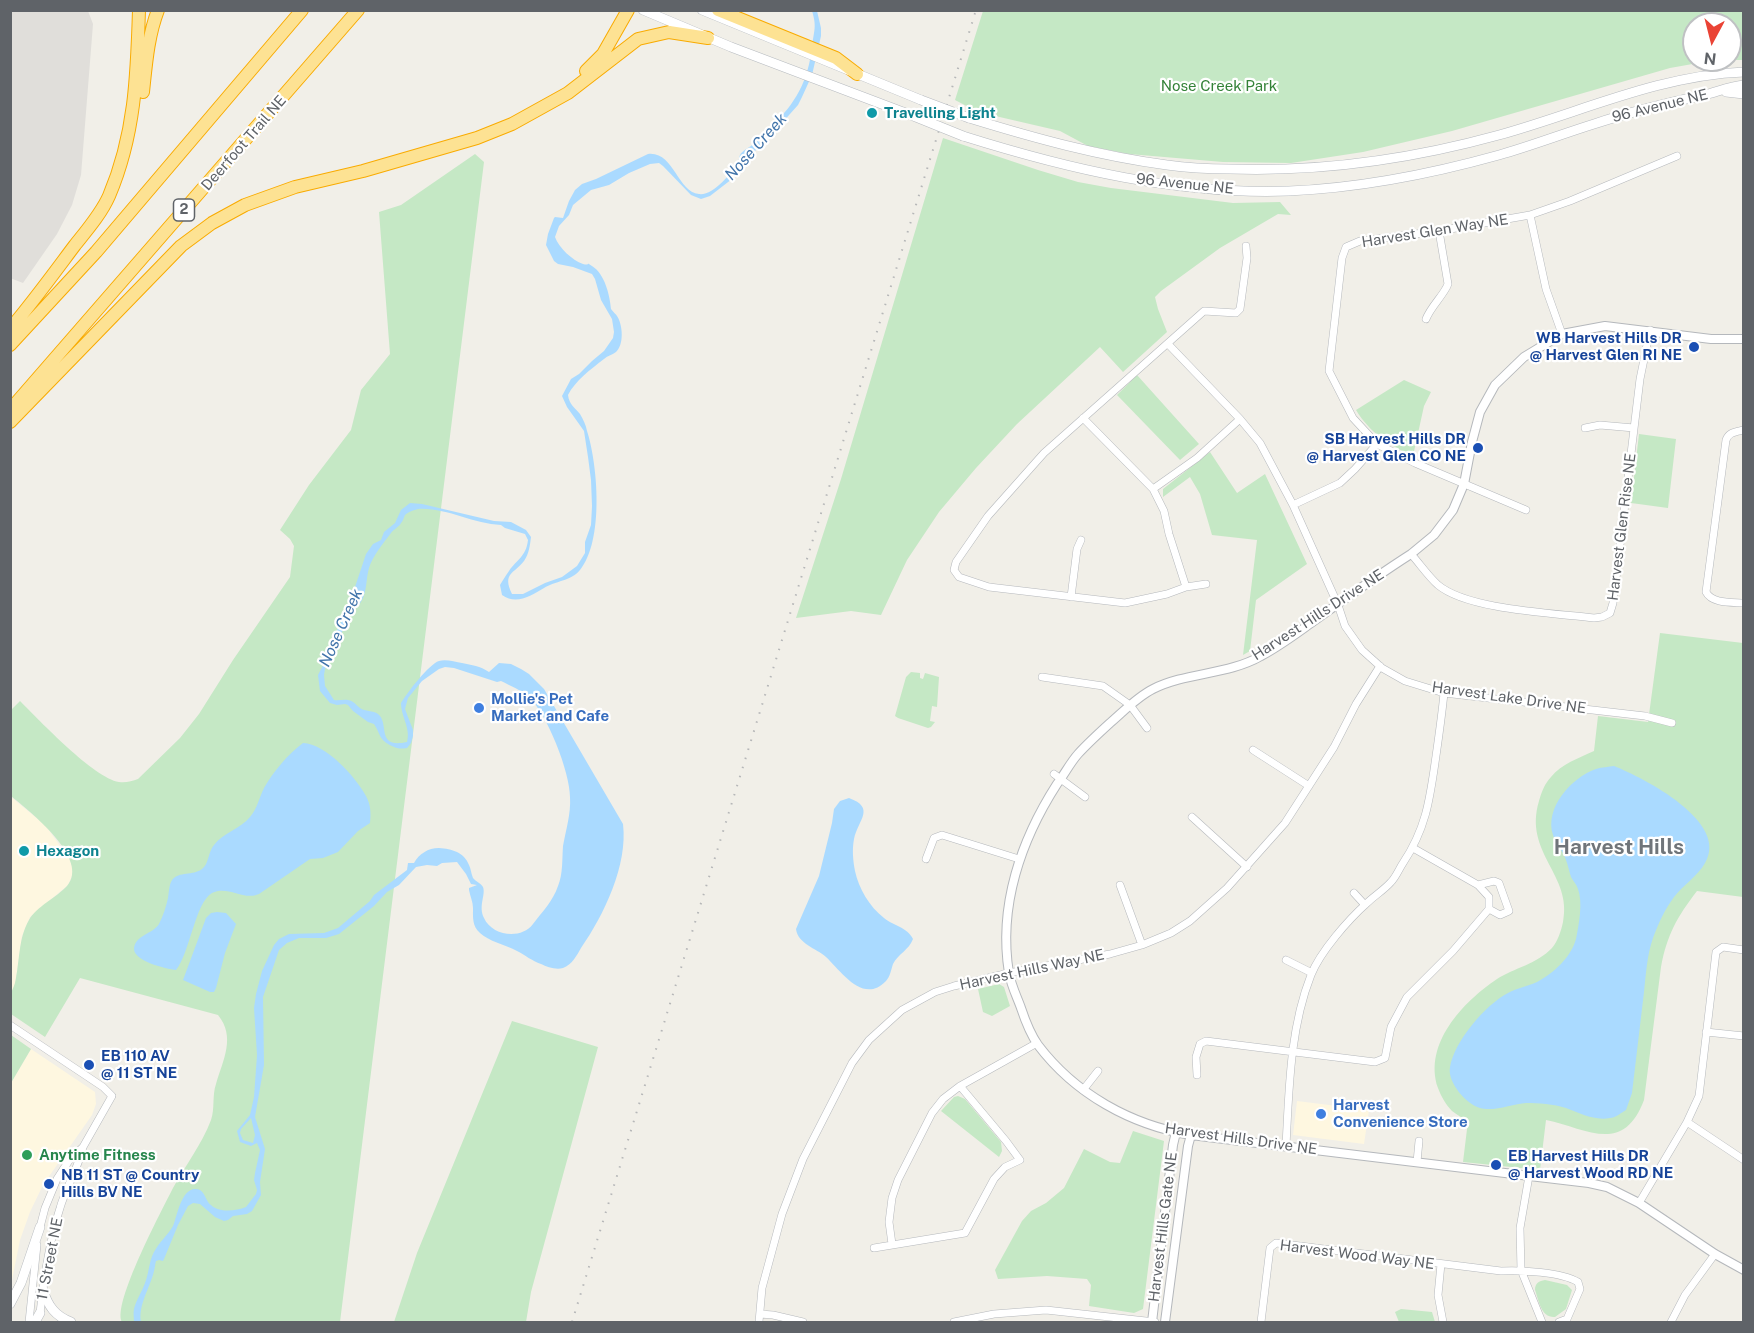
<!DOCTYPE html>
<style>
body{margin:0}
#map{position:relative;width:1754px;height:1333px;overflow:hidden;background:#f1efe8;font-family:"Public Sans",sans-serif}
canvas{display:block}
.frame{position:absolute;inset:0;border:12px solid #5f6368;pointer-events:none}
.north{position:absolute;left:1682px;top:12px;width:60px;height:60px;box-sizing:border-box;background:#fff;border:2px solid #bfc1c3;border-radius:50%;rotate:187deg;font-size:16px;font-weight:700;line-height:24px;text-align:center;color:#5f6368}
.north::after{content:'';display:block;margin:auto;width:21px;height:27px;background:#ea4335;clip-path:polygon(50% 0,100% 100%,50% 72%,0 100%)}
</style>
<div id="map">
<canvas width="1754" height="1333"></canvas>
<div class="frame"></div>
<div class="north">N</div>
</div>
<script>
const ctx = document.querySelector('canvas').getContext('2d');
ctx.lineJoin = 'round';
function paint(path, color) {
  ctx.fillStyle = color;
  ctx.fill(path, 'evenodd');
}
function stroke(path, color, width, dash) {
  ctx.strokeStyle = color;
  ctx.lineWidth = width;
  ctx.lineCap = dash ? 'butt' : 'round';
  ctx.setLineDash(dash || []);
  ctx.stroke(path);
}
function drawText(font, color, halo, rows, align = 'center') {
  ctx.font = font + ' "Public Sans",sans-serif';
  ctx.lineWidth = 4.5;
  ctx.setLineDash([]);
  ctx.textBaseline = 'middle';
  ctx.strokeStyle = halo;
  ctx.fillStyle = color;
  for (const [text, x, y, turn = 0] of rows) {
    ctx.save();
    ctx.translate(x, y);
    ctx.rotate((+turn || 0) * Math.PI / 180);
    ctx.textAlign = isNaN(turn) ? turn : align;
    if (halo) ctx.strokeText(text, 0, 0);
    ctx.fillText(text, 0, 0);
    ctx.restore();
  }
}
const commercial = new Path2D(`
 M11,797L45,825L69,858L73,869L72,876L68,885L30,917L22,936L15,986L11,994Z
 M31,1049L95,1092L96,1104L92,1115L43,1185L30,1212L20,1240L11,1285V1083Z
 M1297,1101L1369,1110L1364,1144L1293,1135Z`);
const industrial = new Path2D(`
 M10,11H88L93,24L81,175L72,205L57,234L23,283L10,278Z`);
const green = new Path2D(`
 M983,11H1743V60H1730V24H1694V60H1730H1715L1670,68L1452,131L1363,152L1291,163L1223,162L1129,154L1088,146L1060,131L978,112L955,100Z
 M943,138L1038,170L1078,182L1111,188L1233,203L1280,202L1291,215L1278,214L1220,248L1161,291L1155,297L1158,309L1167,332L1123,372L1100,347L1017,424L976,468L939,512L907,560L881,615L851,611L796,618L841,479Z
 M475,154L484,162L340,1322H122C112,1304 162,1210 173,1188C185,1166 202,1144 211,1120C215,1109 212,1095 216,1084C223,1060 236,1037 218,1015L80,978L45,1037L11,1014C11,1008 10,1001 11,995C11,991 14,987 15,983C20,961 18,939 29,920C36,907 57,897 67,886C91,859 29,811 11,796V710L20,701C40,721 94,778 119,782C126,783 132,781 138,779L180,738L199,714L233,660L290,577L294,546L290,539L280,530L309,485L351,430L361,390L390,354L379,212L401,205Z
 M1137,375L1199,444L1180,460L1117,395Z
 M1404,380L1431,392L1424,406L1413,456C1389,445 1370,433 1356,410Z
 M1639,434L1676,439L1668,508L1631,503Z
 M1210,452L1237,493L1265,474L1307,564L1256,600L1250,651L1243,655L1257,540L1212,535L1200,494L1190,477L1163,497V489Z
 M1660,633L1743,643V897L1697,891C1677,917 1667,935 1661,967L1644,1100C1623,1156 1586,1128 1546,1120L1540,1170L1463,1162L1468,1121C1463,1118 1457,1115 1452,1111C1446,1105 1441,1096 1438,1088C1423,1044 1463,1002 1497,979C1514,968 1537,964 1552,948C1558,941 1561,931 1563,922C1573,875 1523,853 1539,801C1541,793 1545,783 1551,777C1561,764 1579,758 1594,751L1598,716L1648,722Z
 M911,672L920,673V678L923,679L925,673L939,677L937,707L932,706L930,721L935,722L931,727L928,728L898,718L895,716L906,677Z
 M999,984L1004,987L1010,1006L992,1016L983,1012L978,989Z
 M512,1021L598,1047L531,1292L526,1322H394L417,1253Z
 M11,1035L31,1049L11,1083Z
 M958,1096L965,1099L1001,1142L1002,1151L999,1157L941,1111L954,1097Z
 M1133,1131L1164,1141L1143,1309L1134,1313L1089,1306L1091,1285L1087,1279L1047,1276L998,1279L995,1270L1022,1221L1031,1211L1046,1203L1064,1188L1084,1149L1110,1162L1120,1163Z
 M1545,1280L1567,1285L1572,1290L1566,1309L1555,1317C1541,1318 1539,1301 1535,1290C1535,1283 1539,1281 1545,1280Z
 M1401,1309L1432,1312L1435,1322H1399L1395,1312Z`);
const water = new Path2D(`
 M812,11H817L821,28V36L812,75L802,97L798,105L773,133L745,161L732,179L710,196L701,199L691,195L663,166L659,163L650,164L629,173L609,185L591,190L573,205L569,215L559,226L555,237C559,248 572,260 583,264C591,266 585,261 592,266C605,274 610,296 611,309C613,312 616,314 617,316C623,325 624,345 616,352C612,355 607,356 604,359C591,369 575,381 568,395C569,404 575,408 580,414C583,419 586,425 587,431C598,465 604,541 580,570C571,581 555,581 544,588C531,596 516,605 502,595L500,585C503,580 506,575 509,571C517,559 526,557 528,540L525,534L505,528L501,525C473,524 445,507 418,509C414,510 408,512 405,515C404,517 403,521 401,523C399,527 394,529 391,533C384,542 372,557 369,568C366,578 367,591 362,600C358,608 351,609 347,617L335,653L325,669L324,675L325,686L334,700C339,701 343,699 348,700C354,701 356,705 360,708C365,712 373,710 378,714C390,723 375,749 407,742C411,728 401,717 401,703C407,693 429,664 439,661C446,659 455,662 462,663C472,665 480,666 489,672L499,663L511,664L521,669L529,674L544,689L623,824C628,865 604,915 581,948C577,955 572,965 563,968C556,970 547,967 541,964C532,961 525,955 517,951C506,945 488,941 480,933C472,926 473,917 473,908C473,902 470,896 469,890V888L477,885L471,884L466,874L457,862L442,863L437,866L427,865L416,867L399,885L387,892L374,906L339,934L326,938H299L287,943L279,950L263,997L264,1065L255,1117L265,1149L260,1182L261,1195L252,1211L247,1214L233,1216L228,1220L224,1221L215,1217L200,1204L193,1203L188,1206L178,1225L164,1259L163,1261L159,1260L156,1261C155,1264 155,1268 154,1271C150,1288 138,1305 141,1322H134C134,1318 133,1313 134,1309C136,1300 142,1292 145,1283C149,1273 149,1261 154,1252C159,1242 168,1235 173,1226C177,1217 181,1188 196,1189C205,1189 205,1201 211,1205C219,1213 236,1211 246,1207L256,1194L257,1190L254,1180L255,1173L260,1150L257,1143L251,1146L240,1142L237,1131L250,1115L254,1097L257,1055L254,1008L256,994L262,971L274,945L279,939L289,934L324,933L338,928L370,901L374,895L407,870L408,863H414C419,854 428,848 439,848C452,849 464,852 469,865C471,869 471,873 473,878C476,882 481,883 483,887C486,895 478,906 484,918C492,936 521,940 533,924C542,912 553,901 558,886C563,874 562,859 563,846C566,829 571,814 570,797C570,772 547,714 529,697C521,690 511,686 501,681L497,682L454,668L445,667L439,669L422,681L408,698L405,709L413,730V736L411,743L407,748C401,749 398,749 392,746C379,740 381,735 374,724L368,722L353,711L348,705L345,704L337,705L330,703L320,691L318,675L330,652L337,630L348,608L366,554L373,544L381,540L384,532L395,523L401,510L410,503L422,504L494,521L511,522L526,530L531,537C530,545 529,554 524,561C514,574 502,573 512,594H523L545,583L562,577L577,566L585,553V542L591,525L592,506L591,480L588,457L584,431L567,407L562,396L571,379L579,374L592,361L604,351L613,338L614,332L612,319L601,300L595,279L592,274L573,267L558,264L554,261L546,245L548,234L554,218L555,217L563,218L569,201L575,190L582,184L596,179L648,154C674,151 677,192 699,194C713,196 731,174 737,163C739,161 739,157 740,155C742,151 748,148 751,146C757,140 765,133 771,127C796,103 808,81 812,47C814,30 817,27 812,11ZM251,1118L255,1135L253,1143L243,1140L240,1133L241,1129Z
 M303,743C326,744 355,776 366,796C371,805 371,814 370,823L358,831L338,852L323,858L310,859L259,894C243,901 228,885 212,893C195,903 190,953 176,970C166,969 134,961 134,949C135,935 153,934 159,924C163,916 166,907 168,898C169,892 169,885 172,880C179,871 193,876 202,869C209,864 208,852 214,845C223,833 240,829 250,817C257,809 259,798 264,788C273,772 288,754 303,743Z
 M1614,766C1644,778 1730,822 1705,863C1698,876 1683,885 1674,897C1665,909 1658,924 1653,938C1647,955 1646,974 1644,992C1640,1026 1636,1059 1632,1093L1626,1110C1621,1113 1615,1118 1610,1118C1594,1121 1580,1113 1566,1108C1554,1104 1538,1103 1526,1103C1513,1104 1493,1112 1480,1108C1466,1104 1447,1082 1450,1067C1454,1042 1485,1005 1508,993C1517,988 1528,986 1537,982C1554,973 1571,957 1576,939C1579,924 1583,903 1578,889C1577,885 1573,881 1571,877C1569,871 1568,865 1566,860C1563,851 1556,844 1553,835C1544,808 1572,777 1596,769C1602,767 1609,767 1614,766Z
 M849,798C876,808 858,820 854,839C852,850 853,860 855,871C859,889 869,906 884,918C894,926 907,927 913,939C909,950 898,954 893,964C891,970 890,977 886,981C863,1005 841,971 826,957C816,948 798,944 796,929L819,876L832,823L834,809L840,801Z
 M217,912L226,913L236,924L225,953L216,988L214,992H210L183,980L206,918L211,913Z`);
const minor = new Path2D(`
 M1530,215L1570,201L1677,156
 M1426,319C1431,306 1444,295 1448,284L1439,231
 M1168,344L1240,419L1260,443L1293,505L1338,605L1345,626L1362,650L1382,668L1405,681L1444,693L1645,716L1672,723
 M1083,418L1153,489L1164,511L1169,534L1186,587
 M1585,428L1600,425L1634,428
 M1744,430C1735,432 1729,432 1726,440L1706,592C1712,604 1732,602 1744,603
 M1153,489L1197,458L1240,419
 M1293,505L1340,483L1355,469L1377,444
 M1526,510L1415,463L1377,444L1353,418L1329,371L1342,258L1346,247L1360,241L1439,231L1530,215L1546,289L1562,334
 M1411,554C1420,564 1428,576 1438,585C1468,610 1554,613 1594,618L1602,617L1610,613L1613,603L1640,379L1650,330
 M1206,584L1186,587L1167,594L1125,603L989,587L959,577L954,570L956,562L988,516L1044,453L1204,311L1236,313L1240,309L1247,258L1246,246
 M1071,597L1077,549L1081,540
 M1042,677L1103,686L1130,705L1147,728
 M1253,750L1309,786
 M1054,774L1085,797
 M1192,817L1247,867
 M926,859L934,838L942,835L1019,859
 M1120,885L1142,945
 M1478,885L1494,881L1499,883L1509,911L1500,915L1489,909
 M1354,893L1365,905
 M1286,960L1312,973
 M10,1025L103,1087L112,1096L83,1147L70,1159L57,1179L45,1208L39,1231
 M1706,1032L1744,1036
 M1197,1075L1196,1057L1200,1044L1206,1041L1375,1062L1385,1058L1391,1027L1407,997L1453,951L1489,909V897L1478,885L1413,848
 M1083,1090L1098,1071
 M1687,1122L1744,1160
 M1286,1146C1289,1089 1290,1028 1311,975C1320,952 1348,920 1367,903C1374,896 1384,890 1391,882C1396,877 1399,869 1403,863C1427,827 1430,797 1436,756C1439,735 1442,714 1444,693
 M1417,1162L1419,1141
 M1529,1176L1520,1228L1521,1270L1542,1322
 M1639,1203L1687,1122L1699,1096L1716,952L1723,947L1744,950
 M892,1244L889,1222L892,1198L898,1180L932,1113L943,1099L960,1086L1037,1043
 M874,1248L965,1233L994,1179L1005,1167L1020,1160L1006,1141L960,1086
 M1441,1264L1438,1295L1443,1322
 M40,1313C44,1277 49,1242 60,1208C66,1187 78,1169 83,1147
 M760,1314L773,1315L803,1322
 M29,1322L37,1245
 M759,1322L762,1288L782,1214L803,1159L852,1063L869,1040L902,1010L935,992L954,986L1009,973L1110,954L1142,945L1171,933L1190,921L1227,888L1285,823L1334,747L1356,704L1380,666
 M954,1322L994,1314L1046,1310L1155,1322
 M1261,1322L1270,1248L1276,1243L1501,1271C1521,1270 1561,1272 1578,1282L1580,1289L1567,1319L1559,1322
 M1671,1322L1685,1295L1715,1254`);
const tertiary = new Path2D(`
 M1744,339H1711L1605,326L1562,334L1524,357L1495,385L1480,412L1472,442L1464,484L1453,510L1434,535L1411,554C1378,575 1346,598 1314,621C1297,633 1280,646 1261,656C1228,675 1187,672 1153,689C1137,697 1124,711 1110,723C1099,733 1088,743 1078,754C1070,763 1064,775 1057,784C1021,840 998,906 1009,973C1011,985 1017,997 1021,1008C1025,1020 1031,1035 1038,1045C1075,1094 1131,1125 1191,1135L1538,1177L1589,1183L1607,1187L1639,1203L1715,1254L1744,1270
 M1152,1322L1173,1145L1176,1132
 M1165,1322L1188,1146L1191,1135`);
const secondary = new Path2D(`
 M643,10L731,47L916,117
 M702,10L921,100
 M1726,92L1744,94
 M969,118C1034,138 1099,156 1167,165C1188,168 1209,169 1230,169C1320,172 1412,159 1499,135C1579,113 1659,75 1744,72
 M963,136C1068,169 1178,195 1289,191C1359,188 1431,174 1499,155C1531,146 1562,134 1594,124C1630,112 1667,103 1704,95C1717,92 1730,86 1744,85
 M43,1290C48,1306 55,1316 71,1322
 M10,1304L21,1283L40,1227
 M35,1322L40,1313`);
const motorway = new Path2D(`
 M718,10L836,58L857,74
 M586,71L603,54L628,10
 M143,92C146,64 148,36 158,10
 M10,329C33,302 54,273 75,245C87,230 101,214 109,196C135,135 137,76 139,10
 M10,345L96,252L302,10
 M10,410L358,10
 M10,422L181,246L212,223L245,205L295,187L363,171L477,138L512,124L568,93L638,39L669,32L708,38`);
const rail = new Path2D(`
 M572,1322L976,10`);
const secondaryBridge = new Path2D(`
 M921,100L969,118
 M916,117L963,136`);
const markers = [
 [872,113,6,"#0f9aa8"],
 [1694,347,6,"#1a4fb4"],
 [1478,448,6,"#1a4fb4"],
 [479,708,6,"#3f7fe0"],
 [24,851,6,"#0f9aa8"],
 [89,1065,6,"#1a4fb4"],
 [1321,1114,6,"#3f7fe0"],
 [27,1155,6,"#2e9e5b"],
 [1496,1165,6,"#1a4fb4"],
 [49,1184,6,"#1a4fb4"]
];
const shields = [
 [184,210,21]
];
const shieldNames = [
 ["2",184,210]
];
const parkNames = [
 ["Nose Creek Park",1219,86]
];
const streetNames = [
 ["96 Avenue NE",1660,106,-14],
 ["Deerfoot Trail NE",244,143,-49],
 ["96 Avenue NE",1185,184,6],
 ["Harvest Glen Way NE",1435,231,-9],
 ["Harvest Glen Rise NE",1622,527,-83],
 ["Harvest Hills Drive NE",1318,615,-33],
 ["Harvest Lake Drive NE",1509,698,8],
 ["Harvest Hills Way NE",1032,970,-12],
 ["Harvest Hills Drive NE",1241,1139,8],
 ["Harvest Hills Gate NE",1163,1227,-83],
 ["Harvest Wood Way NE",1357,1255,7],
 ["11 Street NE",50,1259,-79]
];
const cultureNames = [
 ["Travelling Light",884,113],
 ["Hexagon",36,851]
];
const transitNames = [
 ["WB Harvest Hills DR",1682,338,"right"],
 ["@ Harvest Glen RI NE",1682,355,"right"],
 ["SB Harvest Hills DR",1466,439,"right"],
 ["@ Harvest Glen CO NE",1466,456,"right"],
 ["EB 110 AV",101,1056],
 ["@ 11 ST NE",101,1073],
 ["EB Harvest Hills DR",1508,1156],
 ["@ Harvest Wood RD NE",1508,1173],
 ["NB 11 ST @ Country",61,1175],
 ["Hills BV NE",61,1192]
];
const shopNames = [
 ["Mollie's Pet",491,699],
 ["Market and Cafe",491,716],
 ["Harvest",1333,1105],
 ["Convenience Store",1333,1122]
];
const leisureNames = [
 ["Anytime Fitness",39,1155]
];
const waterNames = [
 ["Nose Creek",756,147,-48],
 ["Nose Creek",341,628,-66]
];
const districtNames = [
 ["Harvest Hills",1619,848]
];
paint(commercial, '#fef7e0');
paint(industrial, '#e0deda');
paint(green, '#c5e8c5');
paint(water, '#aadaff');
stroke(minor, '#b5b8bc', 8);
stroke(tertiary, '#b5b8bc', 10);
stroke(secondary, '#b6babf', 10);
stroke(motorway, '#f9ab00', 14);
stroke(minor, '#fff', 7);
stroke(tertiary, '#fff', 8);
stroke(secondary, '#fff', 9);
stroke(motorway, '#fde293', 12);
stroke(rail, '#b6b7b8', 2, [1.5, 8]);
stroke(secondaryBridge, '#b6babf', 10, []);
stroke(secondaryBridge, '#fff', 9);
for (const [x, y, r, color] of markers) {
  const dot = new Path2D();
  dot.arc(x, y, r, 0, 2 * Math.PI);
  ctx.fillStyle = color;
  ctx.fill(dot);
  stroke(dot, '#fff', 2);
}
for (const [x, y, w] of shields) {
  const box = new Path2D();
  box.roundRect(x - w / 2, y - 11, w, 22, 4.5);
  ctx.fillStyle = '#fff';
  ctx.fill(box);
  stroke(box, '#5f6368', 1.5);
}
drawText('bold 14px', '#5f6368', null, shieldNames);
drawText('15px', '#348238', '#fff', parkNames);
drawText('15px', '#5f6368', '#fff', streetNames);
drawText('bold 15px', '#0d838f', '#fff', cultureNames, 'left');
drawText('bold 15px', '#164399', '#fff', transitNames, 'left');
drawText('bold 15px', '#366cbe', '#fff', shopNames, 'left');
drawText('bold 15px', '#27864d', '#fff', leisureNames, 'left');
drawText('italic 16px', '#4174aa', '#fff', waterNames);
drawText('bold 21px', '#70757a', '#fff', districtNames);
</script>
